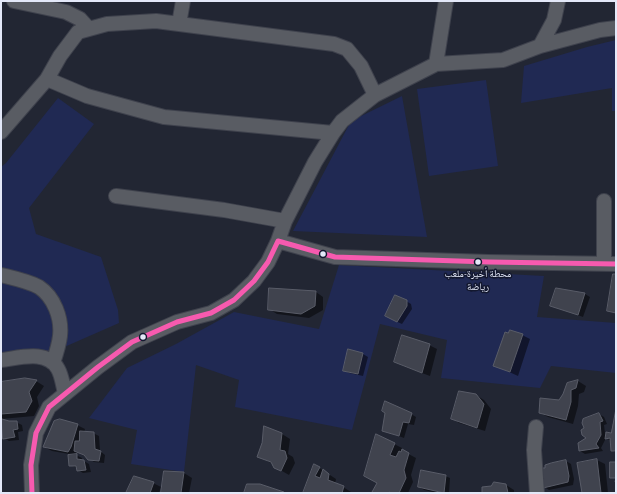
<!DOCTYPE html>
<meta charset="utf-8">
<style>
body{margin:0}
#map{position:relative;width:617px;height:494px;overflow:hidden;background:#222633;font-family:"PT Sans Narrow",sans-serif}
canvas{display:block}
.frame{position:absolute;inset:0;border:2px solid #e3e8f8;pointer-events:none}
</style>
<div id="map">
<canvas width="617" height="494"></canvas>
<div class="frame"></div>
</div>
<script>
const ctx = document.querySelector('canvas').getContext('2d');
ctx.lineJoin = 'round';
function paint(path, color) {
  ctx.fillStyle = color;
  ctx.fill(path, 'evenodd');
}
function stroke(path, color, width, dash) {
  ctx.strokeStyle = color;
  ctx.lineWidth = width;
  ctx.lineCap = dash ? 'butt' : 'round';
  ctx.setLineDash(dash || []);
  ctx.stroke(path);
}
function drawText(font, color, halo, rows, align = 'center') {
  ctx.font = font + ' "PT Sans Narrow","Noto Naskh Arabic",sans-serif';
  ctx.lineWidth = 3;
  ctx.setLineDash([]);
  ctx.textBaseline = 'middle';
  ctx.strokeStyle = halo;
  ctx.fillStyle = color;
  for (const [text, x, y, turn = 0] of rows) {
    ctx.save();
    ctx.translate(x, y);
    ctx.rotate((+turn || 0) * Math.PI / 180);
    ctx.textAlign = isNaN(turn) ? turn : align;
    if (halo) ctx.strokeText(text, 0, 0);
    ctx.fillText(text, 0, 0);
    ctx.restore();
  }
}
const green = new Path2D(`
 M616,40V111H612V88L521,103L524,66L587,47Z
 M486,80L498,166L429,176L417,89Z
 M402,96L427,237L293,231L351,121Z
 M58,98L94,124L29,208L36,234L101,257L118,310L119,323L53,352L1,359V167L6,163Z
 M339,265L544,276L537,317L616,323V373L551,366L540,388L441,378L447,340L380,324L352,430L235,407L239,380L196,365L184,472L131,464L137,430L89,418L127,368L176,344L234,312L319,329Z`);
const shadow = new Path2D(`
 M556,289L585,294L590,297L583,317L551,305Z
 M316,292L323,297V310L309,318L277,314L269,309Z
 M406,301L411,304L412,309L402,324L391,319Z
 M522,335L530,339L518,376L494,365Z
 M429,345L437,349L430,376L403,366L395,361Z
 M349,351L363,354L368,357L363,376L349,373L344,370Z
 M25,379L36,381L44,386L37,397L39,406L34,416L1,419V383Z
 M578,381L586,386L584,392L579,394L578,406L573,424L548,417L540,413L560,401L564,395L567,384Z
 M476,395L484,400L491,409L485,431L459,423L452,418Z
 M616,413V453L612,450L611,441L606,438L601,448L603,451L585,454L580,451L599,414L604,417L607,424L604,425L605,433L612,434Z
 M411,414L416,417L414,425L408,424L404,438L383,430Z
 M16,422L22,425L23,431L18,432L19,440L9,441L4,438Z
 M77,425L85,429L84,433H93L99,436L100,451L105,455L104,463L94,462L78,452L76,455L82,458V460L89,464L91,472L83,473L78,470L77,468L70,465L69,454L52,451L44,447Z
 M282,434L290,439L288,454L293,457L295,463L289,475L275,467L273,464L258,456Z
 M394,444L402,448L401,450L416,458L411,475L413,482L408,493H376L378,483Z
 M597,460L605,464L608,493H583L578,463Z
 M566,461L571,464L574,479L573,485L549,490L544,487L546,469L551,464Z
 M315,465L336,479L335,484L343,487L351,492V493H304Z
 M165,472L184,473L192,478L189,493H162Z
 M445,476L450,478L449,493H437L424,490L419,487Z
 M153,483L161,487L159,493H127Z
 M506,485L514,490V493H483Z`);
const building = new Path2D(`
 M613,274H616V313L607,311Z
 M269,288L316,291L315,306L301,314L268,310Z
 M556,288L585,293L578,315L550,306Z
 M395,295L407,300V306L397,322L385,316Z
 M510,330L523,334L510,372L493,366L505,332L508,333Z
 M402,335L430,344L422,373L394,362Z
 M348,349L363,353L358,374L343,371Z
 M25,378L37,380L29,392L32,401L26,412L1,414V382Z
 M578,380L576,388L571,390V402L566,420L539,413L540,398L559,400L563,394L567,383Z
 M459,391L476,394L484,404L477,428L451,419Z
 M385,401L412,413L409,423L403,422L399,436L382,431L385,413L382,411Z
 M616,409V451H611L610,438L605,439L606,432L611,433Z
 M599,413L603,421L600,422L601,435L596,444L599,448L579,451L578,443L586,438L582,435L581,430L584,428L582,423L583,419Z
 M2,419L9,421H17L18,429L13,430L15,437L3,439Z
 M60,419L78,424L71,447L68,452L43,447L54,421Z
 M264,426L282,433L280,450L285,451L287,458L281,471L274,468L271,462L257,457L262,443Z
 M80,431L94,432L95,449L101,451L99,461L88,460L84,455L74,451L75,441H79Z
 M376,434L395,443L390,455L396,457L399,451L401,452L402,449L409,453L404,470L406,478L399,493H391L389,492L388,493H375L372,492L377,483L364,476Z
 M77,454V459L84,460L86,470L77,471L76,466H69L68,455Z
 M597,459L601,493H582L577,463Z
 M566,460L569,476L568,482L543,488L539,468H545V465L551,463Z
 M610,462H616V482H615L616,478H610Z
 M314,464L320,467L315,476L320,478L323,469L329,474L328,480L344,486L342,493H303Z
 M421,470L446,475L444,493L418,487Z
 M164,471L184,472L181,493H161Z
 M134,476L154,482L150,493H126Z
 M494,482L506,484L508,493H482V487L491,486Z
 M247,484H260L284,492L283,493H244Z`);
const minor = new Path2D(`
 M14,1L66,12L80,19L89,29
 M179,24L183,1
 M540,46L600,30L616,28
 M436,64L446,1
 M47,79L87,96L164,117L333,133
 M1,132L47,79L60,56L78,32L107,24L156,21L334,44L347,49L361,66L375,95
 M116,196L224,210L285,221
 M278,241L335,257L489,262L616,264
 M604,264V201
 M1,275C13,278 28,281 39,287C54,297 62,318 60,336C59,345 56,354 53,363
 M1,360C19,358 47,349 58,369C62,376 63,386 65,393
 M536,427L534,450L537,493
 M32,493L31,465L36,433L49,407L98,367L132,342L177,322L211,313L234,300L254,281L268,262L278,241L285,221L315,162L333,133L342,121L375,95L436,64L503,60L540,46L554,20L558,1`);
const bus1 = new Path2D(`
 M278,241L335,257L489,262L616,264
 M32,493L31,465L36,433L49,407L98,367L132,342L177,322L211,313L234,300L254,281L268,262L278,241`);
const markers = [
 [323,254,3.5,"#e3e8f8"],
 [478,262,3.5,"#e3e8f8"],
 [143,337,3.5,"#e3e8f8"]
];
const busNames = [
 ["محطة أخيرة-ملعب",478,274],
 ["رياضة",478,287]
];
paint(green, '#202953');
paint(shadow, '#0007');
paint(building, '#40434e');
stroke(building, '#595c68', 1);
stroke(minor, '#3f424d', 16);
stroke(minor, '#595c63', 14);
stroke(bus1, '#f75aaf', 5);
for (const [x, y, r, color] of markers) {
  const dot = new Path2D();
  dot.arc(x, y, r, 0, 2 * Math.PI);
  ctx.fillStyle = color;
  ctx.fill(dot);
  stroke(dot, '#13182f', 1.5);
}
drawText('10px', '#e3e8f8', '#13182f', busNames);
</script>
